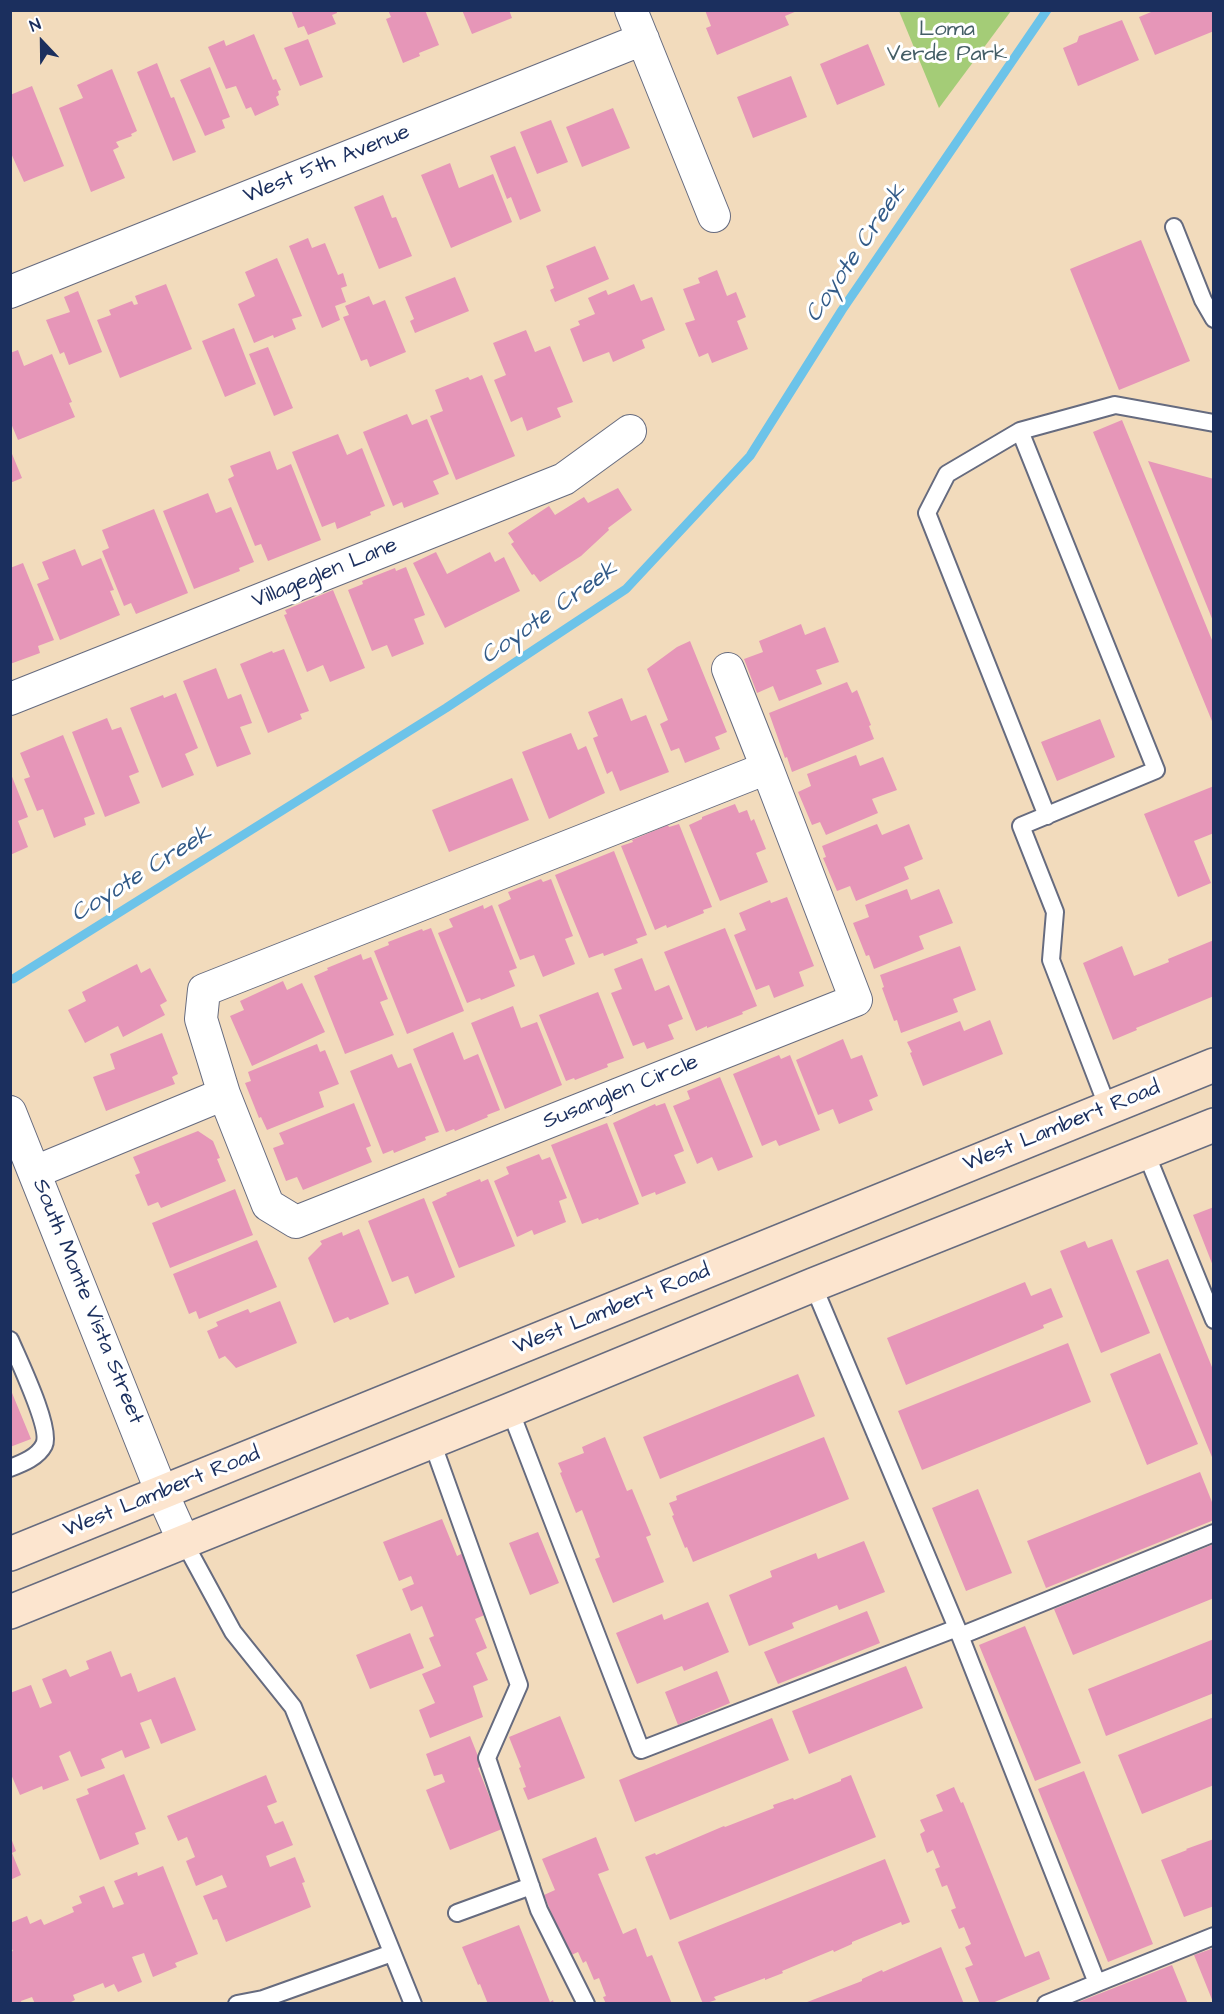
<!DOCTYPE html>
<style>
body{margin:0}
#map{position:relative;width:1224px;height:2014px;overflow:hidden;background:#f2dbbc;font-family:"Architects Daughter",sans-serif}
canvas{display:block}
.frame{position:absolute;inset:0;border:12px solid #1b2f5e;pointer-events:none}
.north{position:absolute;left:12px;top:12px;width:60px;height:60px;-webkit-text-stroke:4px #fff;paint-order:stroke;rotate:338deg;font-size:16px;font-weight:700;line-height:24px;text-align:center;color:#1b2f5e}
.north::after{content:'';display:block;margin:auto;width:21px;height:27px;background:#1b2f5e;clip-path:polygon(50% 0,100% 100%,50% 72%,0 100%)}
</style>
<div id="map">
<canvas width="1224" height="2014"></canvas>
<div class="frame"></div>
<div class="north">N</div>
</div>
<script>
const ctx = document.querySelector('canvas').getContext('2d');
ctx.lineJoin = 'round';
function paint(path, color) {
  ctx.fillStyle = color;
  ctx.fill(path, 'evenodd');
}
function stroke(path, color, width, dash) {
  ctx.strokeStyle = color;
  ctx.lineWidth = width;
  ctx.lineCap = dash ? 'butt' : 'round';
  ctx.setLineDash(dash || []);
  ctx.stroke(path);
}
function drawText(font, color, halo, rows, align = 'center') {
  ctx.font = font + ' "Architects Daughter",sans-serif';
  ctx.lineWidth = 6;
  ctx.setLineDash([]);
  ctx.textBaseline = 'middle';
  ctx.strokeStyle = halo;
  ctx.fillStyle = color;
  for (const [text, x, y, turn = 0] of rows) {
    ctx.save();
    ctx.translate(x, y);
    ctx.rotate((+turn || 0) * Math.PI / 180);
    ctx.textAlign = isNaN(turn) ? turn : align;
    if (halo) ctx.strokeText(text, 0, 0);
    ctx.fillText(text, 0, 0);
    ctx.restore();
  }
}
const green = new Path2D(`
 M899,11H1011L939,108Z`);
const stream = new Path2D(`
 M13,979L446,708L626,589L750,456L842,310L1047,10`);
const building = new Path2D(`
 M291,10H336L337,13L332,15L336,24L308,35L304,26L298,28Z
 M388,10H425L439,45L419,53L420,56L403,63L386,19L391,17Z
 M462,10H509L512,18L472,34Z
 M705,10H797V11L785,16L789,25L717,55L706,28L711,26Z
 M1156,10H1214V31L1155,55L1139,17Z
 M1122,20L1139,60L1078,86L1063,48L1077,42L1079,36Z
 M254,34L273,80L276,79L281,90L278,91L279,95L276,97L279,105L255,116L251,107L246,109L236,86L226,89L208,47L224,40L226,46Z
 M308,39L323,77L300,86L284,48Z
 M868,44L885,85L837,105L820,64Z
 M157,63L171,98L174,97L196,152L173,161L137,72Z
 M210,67L230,117L222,120L225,128L205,136L180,80Z
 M112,69L137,131L131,134L132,136L116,142L119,147L113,150L125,178L91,192L59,108L83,98L77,85Z
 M791,76L807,117L753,138L737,97Z
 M32,86L64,166L24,182L10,151V95Z
 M613,108L630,148L582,167L566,127Z
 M551,120L568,162L537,174L520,132Z
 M515,146L541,211L520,220L511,197L507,199L490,156Z
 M450,163L459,188L493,174L512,222L451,248L421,175Z
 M383,195L392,218L396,217L412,256L379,269L354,207Z
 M308,238L312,248L325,243L338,275L343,273L347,286L341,288L346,302L335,306L340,320L322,328L289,246Z
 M1141,240L1190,361L1119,390L1070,269Z
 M595,246L609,279L555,302L550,290L554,288L546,266Z
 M277,258L302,316L292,319L296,329L274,338L273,335L254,343L238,304L255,296L245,272Z
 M717,270L727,296L736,292L746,317L737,321L748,349L712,363L708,353L699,357L685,323L695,320L683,289L700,283L698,278Z
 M455,277L469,311L415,333L410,321L414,319L405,297Z
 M166,284L192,349L120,378L97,320L111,315L109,310L132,301L134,305L138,304L135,296Z
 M634,284L641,301L652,297L665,330L642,340L645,348L613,362L609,352L583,362L570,329L580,325L578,321L595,314L588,298L606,290L608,295Z
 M78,291L102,352L69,365L64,352L60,354L46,320L70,312L64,297Z
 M369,296L373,305L385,300L406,352L370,367L367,359L361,361L343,317L349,315L345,306Z
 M234,328L256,384L225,397L202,341Z
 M526,330L535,352L550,346L573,402L557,408L561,417L527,431L522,417L511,422L494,380L506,375L493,343Z
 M268,347L293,408L274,416L249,354Z
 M18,350L24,366L52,354L72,402L69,403L75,417L18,440L10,421V353Z
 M482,375L515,456L456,480L430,416L443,411L435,390L468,377L470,380Z
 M407,414L412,425L427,419L449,474L433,481L439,494L404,508L402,502L393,506L363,432Z
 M1122,420L1214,645V726L1093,432Z
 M338,434L347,455L362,448L385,506L370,512L371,515L337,529L335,522L322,527L292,452Z
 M10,449L22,478L10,483Z
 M270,451L277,470L291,464L321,540L268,561L261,544L255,546L228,479L234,476L230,466Z
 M1148,461L1214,479V621H1213Z
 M618,488L632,510L608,528L609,530L581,556L540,582L534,574L532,575L511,544L514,542L508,533L549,506L555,515L584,497L588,503Z
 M208,493L216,513L231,507L254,562L239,568L240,571L194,589L163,511Z
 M154,509L188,593L136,614L131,603L124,606L102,551L109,548L102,530Z
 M75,549L82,566L101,558L114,590L110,591L120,615L60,640L37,584L49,579L42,562Z
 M436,552L447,574L490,552L495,562L504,557L520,591L445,628L413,563Z
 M23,563L54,640L38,646L40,653L10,664V568Z
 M406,567L425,615L414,619L424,644L392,657L387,645L372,651L348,590L363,584L362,581L395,568L396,571Z
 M333,590L365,668L330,682L323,665L307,672L284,615L287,614L285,610Z
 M801,624L805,635L825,627L839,662L816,670L822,684L779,701L773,686L757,693L744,659L763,652L759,641Z
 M690,641L727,732L715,737L720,749L685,763L679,748L671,751L660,724L668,720L647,669L677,647Z
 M284,649L309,711L300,714L302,719L268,733L240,664L272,651L273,653Z
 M216,668L228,699L241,694L252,723L240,727L251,754L217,767L183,681Z
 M847,682L852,693L857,690L871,725L869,726L874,739L792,772L787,757L785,758L769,713Z
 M176,693L198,748L185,754L194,775L162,788L130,708L163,695L164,698Z
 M622,698L631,721L646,715L669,772L620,791L612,771L607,774L593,738L598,736L588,712Z
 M107,718L112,730L121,727L139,772L129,776L140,803L105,817L72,732Z
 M1100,719L1115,757L1057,781L1041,742Z
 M571,733L578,750L586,746L605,793L549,819L522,752Z
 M63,735L95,814L84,818L86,825L54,838L43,809L37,811L24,779L30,777L20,753Z
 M856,755L860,766L883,757L897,790L872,799L878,813L826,835L820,822L812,825L798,792L811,786L807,774Z
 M11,774L28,817L18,821L28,847L10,855Z
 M512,778L529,820L449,852L432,810Z
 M1214,786V833L1194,841L1211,883L1178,897L1144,814Z
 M735,804L739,813L747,810L751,821L754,819L766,849L756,853L768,882L720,901L689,825L702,819V817Z
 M679,824L712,907L703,910L704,913L667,928L666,925L655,930L621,846L633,842L632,840L668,825L669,827Z
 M877,824L882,835L909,824L923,859L904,867L909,879L856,901L850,886L837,891L823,858L826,857L822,846Z
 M614,851L647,935L636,939L638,943L604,956L603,953L589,958L555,875Z
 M541,879L543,882L551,879L573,936L565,939L575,964L543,977L534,955L520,960L498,905L511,899L508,892Z
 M907,889L911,900L939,889L953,923L919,936L924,949L874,969L869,955L866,956L853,923L869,917L865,905Z
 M787,897L814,966L799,972L804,986L774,998L769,985L756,990L734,935L746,930L739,913L770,900L771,903Z
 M483,905L484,909L492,905L517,968L509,971L515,986L481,1000L480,998L467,1003L438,933L453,927L449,919Z
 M431,928L464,1011L407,1034L374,951L389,945L388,942L422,929L423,931Z
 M725,928L757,1006L742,1012L743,1014L707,1028V1026L696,1031L664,952Z
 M1214,940V996L1136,1028L1137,1030L1113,1040L1083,963L1122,946L1134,976L1169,962L1168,959Z
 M960,946L976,990L953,999L958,1012L901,1033L897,1020L894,1021L882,988L884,987L880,975Z
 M361,954L363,960L371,957L388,999L380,1002L394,1035L345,1054L314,976L328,970L327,968Z
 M642,958L655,991L669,985L683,1019L668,1025L674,1039L647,1049L644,1042L633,1046L611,993L622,989L614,969Z
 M137,964L141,973L150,968L167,1001L160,1005L165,1015L123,1037L118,1026L85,1043L68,1010L86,1001L82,992Z
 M283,981L287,990L302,983L325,1032L252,1066L230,1016L244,1010L240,1001Z
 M598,992L624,1058L607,1064L608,1067L575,1080L574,1078L566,1081L539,1015Z
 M513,1006L521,1028L537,1022L562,1085L505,1109L471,1023Z
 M990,1020L1003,1054L923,1086L910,1053L912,1052L907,1042L960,1021L964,1031Z
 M453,1032L464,1060L478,1054L500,1110L487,1115L488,1117L455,1131L454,1129L446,1132L413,1049Z
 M162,1033L178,1074L172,1077L175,1084L106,1111L93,1077L115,1069L110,1054Z
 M843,1039L851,1059L862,1055L878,1096L869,1100L873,1110L839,1124L833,1109L818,1115L796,1060Z
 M317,1044L320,1052L325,1050L339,1084L319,1092L324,1107L267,1130L261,1117L259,1118L245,1083L251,1081L248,1072Z
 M392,1054L398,1068L411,1063L439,1132L425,1137L426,1140L394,1153L393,1150L383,1154L350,1071Z
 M779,1055L781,1059L790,1055L820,1130L779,1146L776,1140L762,1146L733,1074Z
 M720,1077L753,1157L718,1171L712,1157L697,1164L673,1106L690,1099L687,1091Z
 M354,1103L371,1146L366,1148L372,1162L303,1190L297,1177L286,1181L273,1148L284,1144L279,1133Z
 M665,1103L684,1151L674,1155L686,1183L656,1195L655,1192L642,1197L613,1123L655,1104L656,1106Z
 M607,1123L639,1204L599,1220L598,1218L582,1224L551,1145Z
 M198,1131L213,1141L220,1158L217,1159L226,1181L161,1208L158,1202L148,1206L135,1175L140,1173L133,1157Z
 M539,1154L542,1160L550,1157L567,1198L559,1201L566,1222L534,1235L532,1230L517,1237L494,1181L509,1174L506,1167Z
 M480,1179L481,1182L488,1179L515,1246L459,1268L432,1202L447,1195L446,1193Z
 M235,1189L253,1235L170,1268L152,1223Z
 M424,1198L455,1277L415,1294L408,1276L392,1282L368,1221Z
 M1214,1207V1266H1213L1193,1215Z
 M359,1229L389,1304L350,1320L348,1317L334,1323L308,1258L322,1244L320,1241L342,1232L343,1236Z
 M1112,1239L1150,1333L1101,1353L1060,1251L1085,1241L1088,1248Z
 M257,1240L277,1287L199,1319L196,1311L189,1314L173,1274Z
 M1168,1259L1214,1372V1462L1136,1271Z
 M1025,1282L1031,1296L1051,1288L1063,1317L1043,1325L1044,1328L906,1385L887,1338Z
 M280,1301L297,1343L236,1368L225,1356L219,1359L207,1331L218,1326L216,1322L248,1309L250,1313Z
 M1068,1343L1091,1402L922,1470L898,1411Z
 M1160,1353L1198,1444L1147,1465L1110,1374Z
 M798,1374L815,1416L660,1479L643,1437Z
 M10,1388L31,1439L10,1447Z
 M605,1437L627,1491L632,1489L651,1535L646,1537L664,1582L613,1603L595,1559L600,1557L582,1510L576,1513L560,1473L562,1472L558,1463L584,1453L582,1447Z
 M824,1437L849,1499L693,1562L687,1547L685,1548L672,1516L674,1515L669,1503L677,1500L676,1496Z
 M1200,1472L1214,1507V1520L1046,1588L1027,1541Z
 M978,1489L1012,1573L966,1591L932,1508Z
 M442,1519L457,1556L463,1553L487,1614L475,1619L487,1648L476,1653L488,1680L473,1686L483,1717L430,1738L419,1710L435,1703L422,1674L441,1666L429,1638L434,1636L422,1606L411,1611L402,1589L414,1584L411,1576L399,1581L383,1542Z
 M538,1532L559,1583L530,1595L509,1543Z
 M864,1541L885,1592L839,1610L837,1605L792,1623L794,1628L749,1646L729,1595L772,1577L770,1571L816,1553L818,1559Z
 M1214,1544V1598L1073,1655L1054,1609Z
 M708,1602L729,1652L684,1671L682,1666L637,1684L616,1633L662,1614L664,1620Z
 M867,1611L880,1643L778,1684L764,1652Z
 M1025,1626L1081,1763L1035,1781L979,1645Z
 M410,1633L424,1668L370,1689L356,1655Z
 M1214,1639V1693L1106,1736L1088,1689Z
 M111,1651L121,1677L131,1673L138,1692L175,1677L196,1730L161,1744L151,1719L140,1723L150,1748L125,1758L122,1750L101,1759L105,1768L81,1777L70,1751L59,1756L69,1780L43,1790L42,1786L20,1795L10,1772V1693L31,1685L40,1708L52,1703L42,1679L66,1669L70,1677L89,1669L86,1661Z
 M906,1666L923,1708L809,1754L792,1711Z
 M717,1671L730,1703L678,1725L665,1692Z
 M560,1716L585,1778L528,1800L523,1788L526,1787L519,1768L521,1767L509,1737Z
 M1214,1717V1785L1142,1814L1118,1755Z
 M772,1718L789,1760L635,1822L619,1780Z
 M470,1736L482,1766L478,1768L490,1798L492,1797L497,1808L494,1809L502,1829L450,1850L426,1790L445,1782L442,1774L434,1776L426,1754Z
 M1084,1771L1153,1944L1108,1962L1038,1789Z
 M124,1774L146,1829L135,1833L139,1844L100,1860L76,1799L89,1794L87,1789Z
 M266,1775L277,1802L267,1806L275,1824L283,1821L293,1845L266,1856L270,1867L295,1857L305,1882L302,1883L311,1907L226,1942L217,1919L213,1920L203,1896L227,1887L222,1875L196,1886L186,1861L195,1857L187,1837L178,1841L167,1816Z
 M851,1775L876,1837L670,1920L645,1857L655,1853L656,1855L724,1826L725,1827L774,1808L773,1805L793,1798L794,1800L841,1781V1779Z
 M954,1787L961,1803L963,1802L1025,1957L1039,1951L1050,1979L990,2004H980L965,1968L973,1965L965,1947L971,1944L964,1927L959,1929L951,1910L956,1908L947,1885L942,1887L935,1869L940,1867L933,1850L927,1853L920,1834L925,1831L920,1820L943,1811L936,1795Z
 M596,1837L609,1870L598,1874L623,1934L636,1928L647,1957L652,1955L672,2004H606L603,1997L606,1996L599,1978L594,1980L586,1961L583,1963L578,1952L569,1956L544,1895L555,1890L542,1859Z
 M11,1838L16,1851L12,1853L21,1875L10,1880Z
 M1214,1839V1906L1184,1917L1161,1860L1187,1850L1186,1849Z
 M885,1859L910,1922L902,1925L901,1922L852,1942V1944L834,1952L833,1950L782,1971L783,1973L765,1980V1978L714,1997L716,2000L703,2004L678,1942Z
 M163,1866L198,1954L175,1963L177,1967L153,1977L144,1953L132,1957L142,1982L118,1992L114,1984L105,1988L103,1983L73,1995L75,2000L67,2004H35L32,1997L21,2001L22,2004H10V1952L13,1951L10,1945V1923L27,1916L30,1924L41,1919L44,1925L74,1912L72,1907L82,1903L79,1896L104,1886L113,1908L124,1904L114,1881L137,1872L138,1876Z
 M519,1925L550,2002L553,2000L554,2004H488L480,1984L478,1985L462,1947Z
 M941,1947L964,2004H802L862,1981V1979L882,1970L883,1972Z
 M1214,1948V2002H1213L1194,1955Z
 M1172,1965L1188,2004H1076V2003Z`);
const lane = new Path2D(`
 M1174,227L1203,300L1214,319
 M1020,431L1115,405L1214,423
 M1047,816L927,513L947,474L1020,431L1156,770L1021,826L1055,912L1051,960L1108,1108
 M1146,1153L1214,1320
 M813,1285L957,1628L1097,1983L1214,1936
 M10,1340C18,1359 52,1429 44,1445C38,1457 23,1463 10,1468
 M510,1410L641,1750L957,1628
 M432,1442L519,1685L487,1758L539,1910L586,2004
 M184,1542L233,1632L293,1707L413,2004
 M960,1636L1214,1533
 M457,1913L531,1886
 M237,2004L263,1999L392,1953
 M1046,2004L1097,1983`);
const street = new Path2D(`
 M631,10L714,216
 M10,292L643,39
 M728,669L767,768
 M10,699L564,479L630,431
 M767,768L856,1000L296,1222L268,1205L224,1094L201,1019L204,990Z
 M10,1112L162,1493L184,1542
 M35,1172L224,1094`);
const secondary = new Path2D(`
 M10,1554L1214,1065
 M10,1612L510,1410L813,1285L1214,1125`);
const parkNames = [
 ["Loma",947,30],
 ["Verde Park",947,55]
];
const streetNames = [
 ["West 5th Avenue",327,165,-22],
 ["Villageglen Lane",325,574,-22],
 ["Susanglen Circle",621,1093,-22],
 ["West Lambert Road",1062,1127,-22],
 ["South Monte Vista Street",87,1302,68],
 ["West Lambert Road",612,1310,-22],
 ["West Lambert Road",162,1493,-22]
];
const waterNames = [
 ["Coyote Creek",857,254,-56],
 ["Coyote Creek",550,614,-35],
 ["Coyote Creek",142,875,-32]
];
paint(green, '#a4cc77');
stroke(stream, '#6cc3e9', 9);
paint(building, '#e696b8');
stroke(lane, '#666b7f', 20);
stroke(street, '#666b7f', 34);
stroke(secondary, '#666b7f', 36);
stroke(lane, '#fff', 16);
stroke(street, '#fff', 32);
stroke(secondary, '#fce5cf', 33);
drawText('22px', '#445e66', '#fff', parkNames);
drawText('22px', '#1b2f5e', '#fff', streetNames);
drawText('italic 24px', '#335b88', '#fff', waterNames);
</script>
